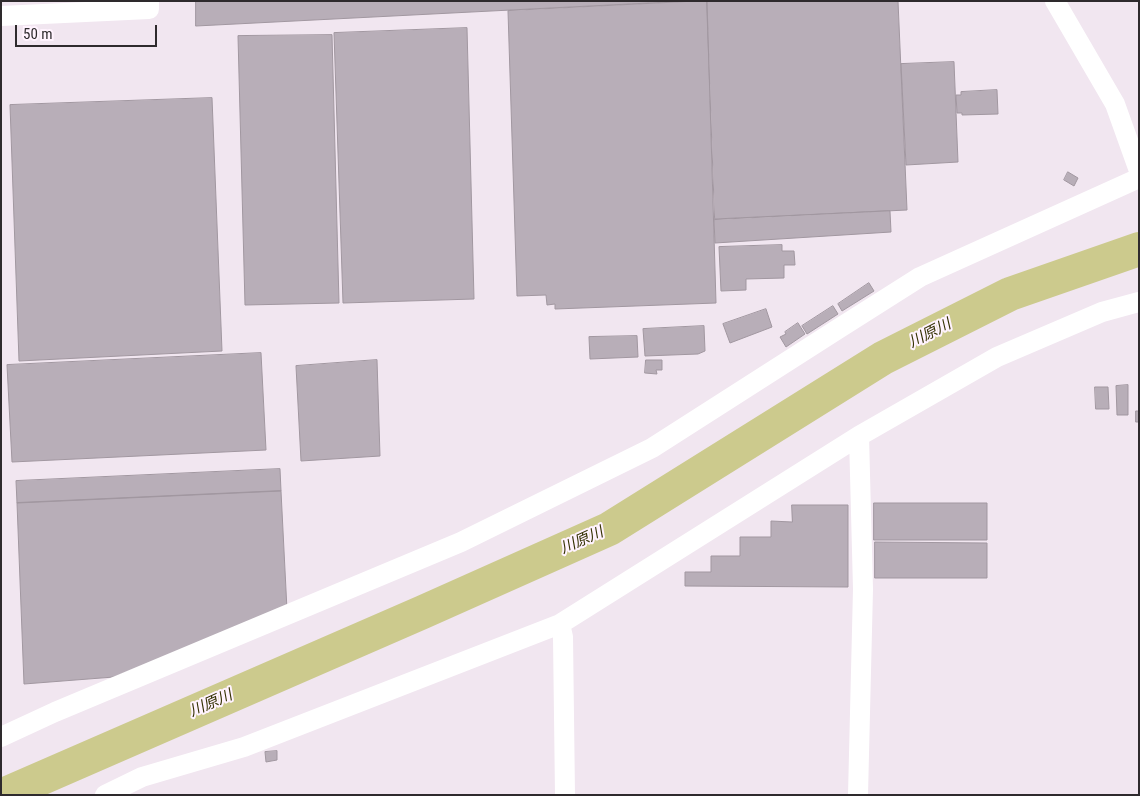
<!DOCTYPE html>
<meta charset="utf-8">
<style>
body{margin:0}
#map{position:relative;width:1140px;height:796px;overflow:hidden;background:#f1e6f0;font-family:"Roboto Condensed",sans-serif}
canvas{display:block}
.frame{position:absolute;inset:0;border:2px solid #2e2a2d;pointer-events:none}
.scale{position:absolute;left:15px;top:25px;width:142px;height:22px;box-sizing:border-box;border:2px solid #2e2a2d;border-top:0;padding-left:6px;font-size:15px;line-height:18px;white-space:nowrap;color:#2e2a2d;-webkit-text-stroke:4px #fff3fe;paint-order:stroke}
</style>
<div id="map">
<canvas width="1140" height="796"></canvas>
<div class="frame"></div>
<div class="scale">50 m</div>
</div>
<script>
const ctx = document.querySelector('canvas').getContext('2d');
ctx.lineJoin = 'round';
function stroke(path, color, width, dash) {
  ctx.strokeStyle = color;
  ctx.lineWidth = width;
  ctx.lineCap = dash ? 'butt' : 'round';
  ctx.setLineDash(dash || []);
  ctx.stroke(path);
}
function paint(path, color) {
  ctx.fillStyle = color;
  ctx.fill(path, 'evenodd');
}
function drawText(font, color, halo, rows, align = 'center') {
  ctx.font = font + ' "Roboto Condensed","Noto Sans JP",sans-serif';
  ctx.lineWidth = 4;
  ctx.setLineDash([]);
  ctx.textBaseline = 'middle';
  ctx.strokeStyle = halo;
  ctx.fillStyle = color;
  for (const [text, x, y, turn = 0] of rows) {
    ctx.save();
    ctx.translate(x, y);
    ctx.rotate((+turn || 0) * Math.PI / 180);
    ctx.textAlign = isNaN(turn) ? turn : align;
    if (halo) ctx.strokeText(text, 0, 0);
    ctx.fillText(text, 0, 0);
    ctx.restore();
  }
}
const river = new Path2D(`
 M3,795L423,612L609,529L883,358L1010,294L1139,249`);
const building = new Path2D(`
 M196,1H688L196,26Z
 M696,1H707L716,303L555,309V304L547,305L546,295L517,296L508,11Z
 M707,1H898L907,210L715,219Z
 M467,28L474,299L343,303L334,33Z
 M332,35L339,303L245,305L238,36Z
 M954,62L958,162L906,165L901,64Z
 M997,90L998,114L962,115V113H957L956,95H961V92Z
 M212,98L222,351L19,361L10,105Z
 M1068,172L1078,178L1074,186L1064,180Z
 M890,211L891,232L715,243L714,220Z
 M782,245V251H794L795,265H784V278L746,279V290L721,291L719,247Z
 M869,283L874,291L842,311L838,304Z
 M833,306L838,314L807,334L802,326Z
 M766,309L772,327L730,343L723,324Z
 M798,323L805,334L786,347L780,337L786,334L785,332Z
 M704,326L705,351L698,354L645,356L643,329Z
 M637,336L638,357L590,359L589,337Z
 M261,353L266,450L12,462L7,365Z
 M377,360L380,456L301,461L296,366Z
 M646,360H662V370H656L657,374L645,373Z
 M1128,385V415H1117L1116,386Z
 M1095,387H1108L1109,409H1096Z
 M1136,411H1139V422H1136Z
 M280,469L281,491L17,503L16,481Z
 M281,491L287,610L114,677L24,684L17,503Z
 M874,503H987V540H874Z
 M792,505H848V587L685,586V572H711V556H740V537H771V521L792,522Z
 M875,542L987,543V578H875Z
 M277,751V760L266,762L265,752Z`);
const minor = new Path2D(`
 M1055,1L1115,104L1139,171
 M1,16L149,9V1
 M560,624L563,637L565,795
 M1,737L55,712L461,542L652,448L838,329L920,277L1139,178
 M105,795L142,777L244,747L560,624L859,436L997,357L1102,312L1139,302
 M858,795L863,589L859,436`);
const waterNames = [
 ["川原川",930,334,-27],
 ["川原川",582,541,-24],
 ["川原川",211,704,-24]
];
stroke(river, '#ccca8d', 34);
paint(building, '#b8aeb8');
stroke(building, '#a197a0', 1);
stroke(minor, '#fff', 20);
drawText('italic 15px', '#333000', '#fff3fe', waterNames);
</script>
